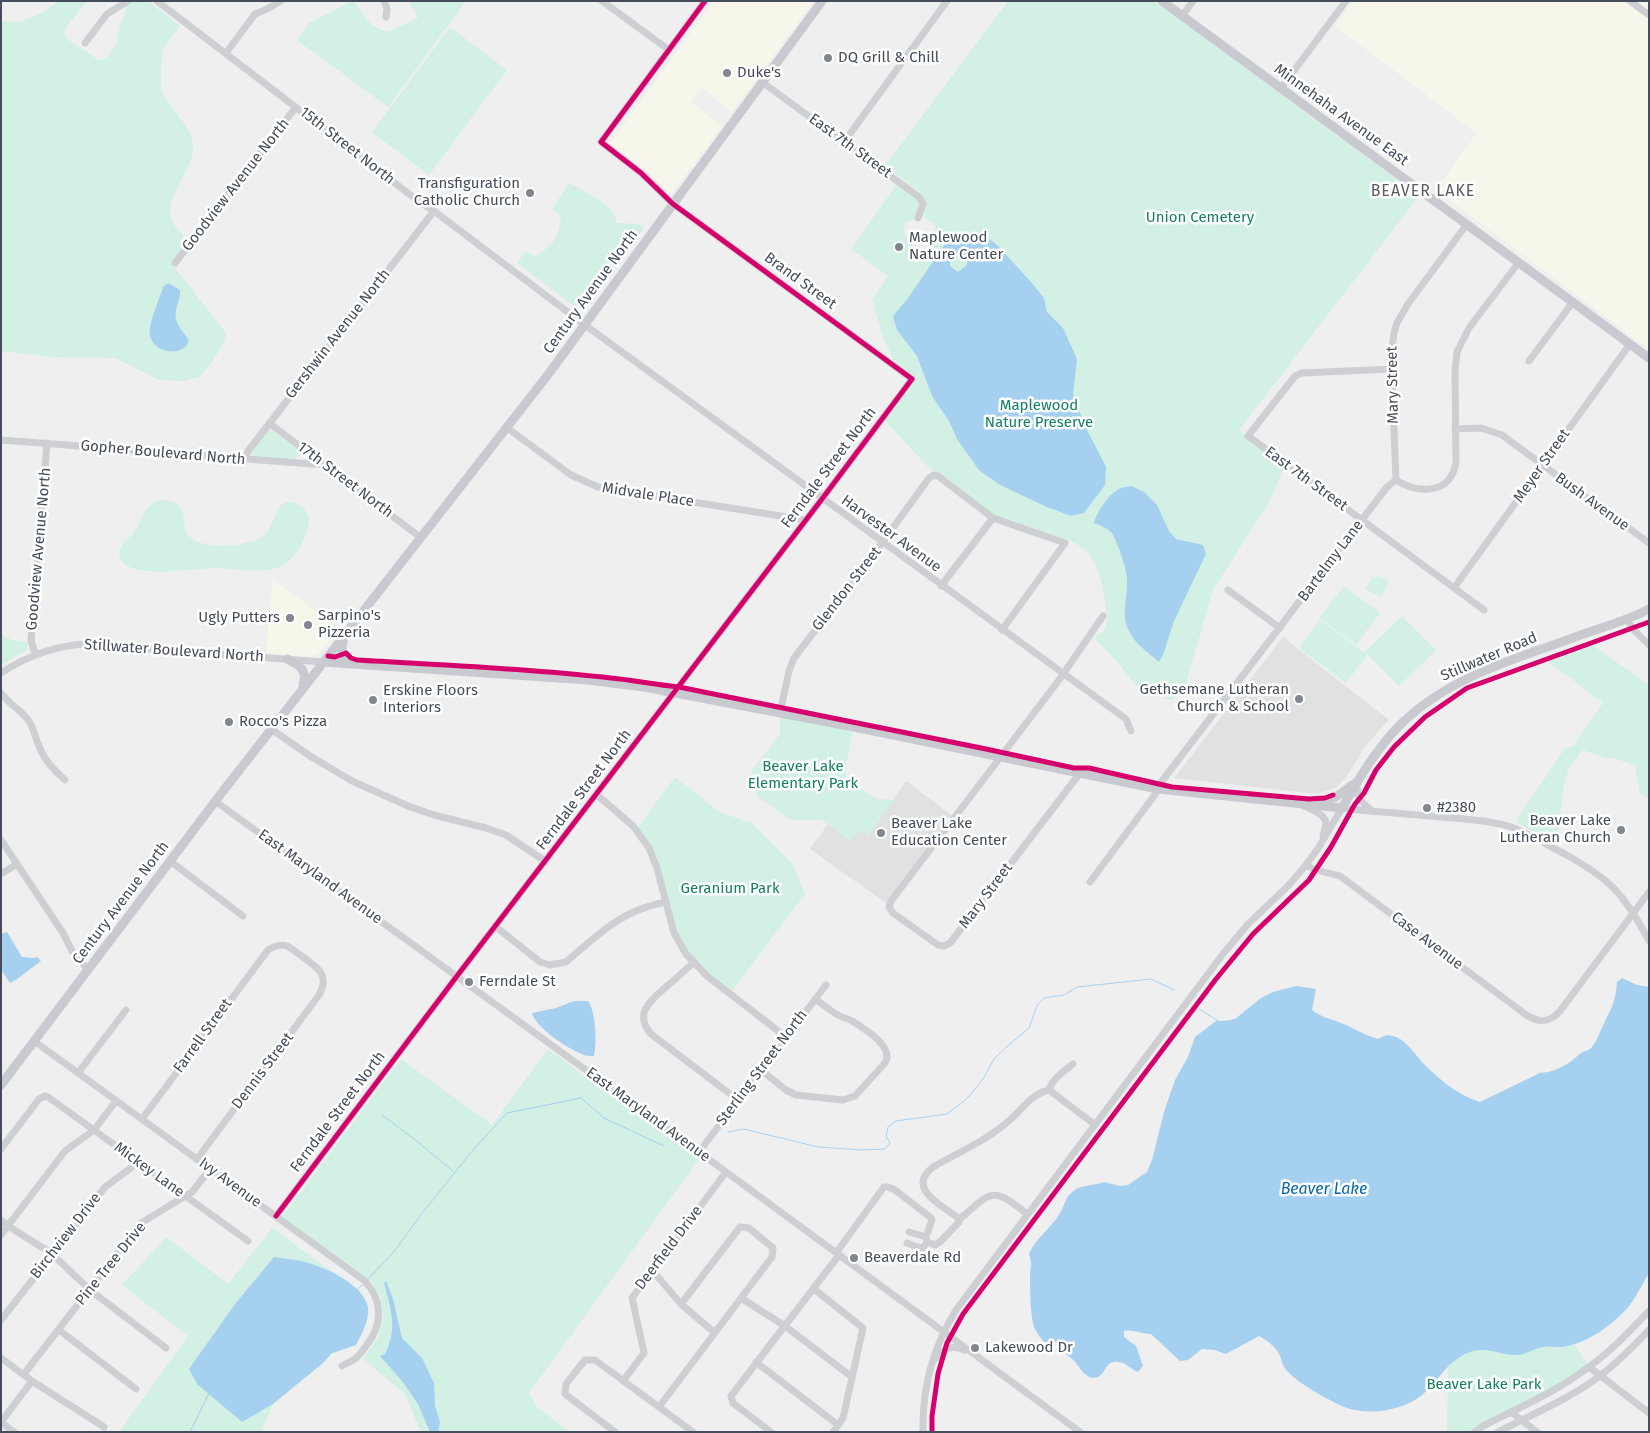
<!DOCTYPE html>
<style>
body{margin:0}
#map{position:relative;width:1650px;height:1433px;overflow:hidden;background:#f0efef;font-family:"Fira Sans",sans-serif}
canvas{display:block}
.frame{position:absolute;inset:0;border:2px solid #454d5c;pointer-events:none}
</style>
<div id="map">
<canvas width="1650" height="1433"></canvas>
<div class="frame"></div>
</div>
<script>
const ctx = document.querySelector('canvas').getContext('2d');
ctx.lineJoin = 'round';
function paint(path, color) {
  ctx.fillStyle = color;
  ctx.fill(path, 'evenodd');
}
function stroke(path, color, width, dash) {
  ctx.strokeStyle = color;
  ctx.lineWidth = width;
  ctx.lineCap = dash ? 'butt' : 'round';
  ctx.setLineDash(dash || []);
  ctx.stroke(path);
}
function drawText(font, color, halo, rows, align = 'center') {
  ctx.font = font + ' "Fira Sans",sans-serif';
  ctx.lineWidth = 5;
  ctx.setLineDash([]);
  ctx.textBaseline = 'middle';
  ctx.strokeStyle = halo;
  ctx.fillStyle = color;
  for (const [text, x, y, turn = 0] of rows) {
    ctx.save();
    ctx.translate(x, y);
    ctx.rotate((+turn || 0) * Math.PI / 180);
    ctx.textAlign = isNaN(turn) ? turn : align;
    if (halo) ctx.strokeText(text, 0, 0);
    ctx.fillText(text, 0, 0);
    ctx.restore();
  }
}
const commercial = new Path2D(`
 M714,1H809L812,3L732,112L702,88L691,102L722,126L672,193L669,192L645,169L610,143Z
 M1354,1H1649V349L1436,190L1477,133L1335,26Z
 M273,579L339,629L319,654L310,657L266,653Z`);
const education = new Path2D(`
 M1283,637L1389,720L1366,745L1347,776L1337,787L1317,794L1174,778Z
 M906,781L954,817L886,903L810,849L854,788L876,802L890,804Z`);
const green = new Path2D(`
 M58,1H87L65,29L64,34L67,39L98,60L106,58L116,45L120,25L126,12V6L132,1H148L180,26C162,49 161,48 161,77C161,82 160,87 162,92C166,100 172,107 177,114C184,123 192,133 193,144C196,175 148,207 183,234L182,236L186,242L171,263L223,329L226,334L225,341L212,362L199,377L183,381L159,380L115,358L53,357L1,351V21C20,26 44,13 58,1Z
 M352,1H354C363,15 370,27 387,32L418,18L409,1H466L388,107L297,40L309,23Z
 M1008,1H1154L1419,196L1239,430L1269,454L1286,464L1269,502L1213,590L1183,693L1170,700L1137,687L1118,663L1095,639L1097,635C1100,633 1104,632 1105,628C1111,615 1100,572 1093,560C1089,551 1081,547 1073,542L995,516L940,473L932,471L884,420L913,378L894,361L882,335L872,300L888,276L851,249L897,184L917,200L919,205L914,218L905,224L903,232L910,241L916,263L923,260L936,226L923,217L926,204L921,193L885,166Z
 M450,27L507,70L429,175L372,132Z
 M569,183C580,188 606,203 613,212C616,215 616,219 616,223L640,224L644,228L585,308H578L567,301L517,263L525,252L536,256C555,244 558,238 561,217L552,209Z
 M269,429L297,448L299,453L295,460L252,456L251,452Z
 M162,500C187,500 182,516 186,533C198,551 249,548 264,535C275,526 273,510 285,502C301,501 312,512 308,528C304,543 294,560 280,567C264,574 233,568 215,568C189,569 160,575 135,569C129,567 122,564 120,558C115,546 131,538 136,530C145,515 142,505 162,500Z
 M1379,576L1388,581V584L1381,597L1365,589L1372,578Z
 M1344,586L1380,613L1356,645L1319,618Z
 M1402,616L1436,650L1399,686L1365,652Z
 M1320,620L1367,655L1346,683L1299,648Z
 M1,635L12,640L28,643L27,650L1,665Z
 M1591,644L1649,685V799L1640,793L1635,766L1614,758H1605L1583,750L1568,770L1563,790L1559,828L1551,841L1519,824L1517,819L1565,748L1573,746L1603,703L1546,660Z
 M780,713L854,727L846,764V772L848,779L877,799L894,800L868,836L859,830L850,841L822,820H790L757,796L752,770L780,734Z
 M675,777L721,813L752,823L792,863L805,894L732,991L695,962L676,932L656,855L638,827Z
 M548,1049L699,1159L529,1393L537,1407L570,1432H421L405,1394L363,1359L379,1336L383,1316L381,1299L371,1281L282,1217L401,1059L492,1125Z
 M272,1228L361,1292C372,1316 368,1322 356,1345L332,1354L323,1363L273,1404L261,1432H119L188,1336L122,1285L166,1237L228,1284Z
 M1574,1344L1589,1367L1475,1432H1447L1448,1364L1468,1353L1478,1349L1518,1355L1543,1347L1561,1348Z`);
const water = new Path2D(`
 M961,238L989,239L998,246L1031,282L1044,298L1047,312L1063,328L1077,359L1073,394L1085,426L1106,467L1105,485L1084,513L1071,516L1047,507L1000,485L979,470L957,439L949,421L932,396L917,356L897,330L893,316L908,298L945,244L951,240ZM957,253L964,254L968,259L967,265L958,272L950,266V262Z
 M168,283L180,290C181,300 174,308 176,319C178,328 185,333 189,341C182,358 154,353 150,336C147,326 160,298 163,287Z
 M1131,486L1144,492L1157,505L1169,531L1176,539L1203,545L1206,554L1174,621L1163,655L1159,662C1147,652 1134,643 1128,629C1121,613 1128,596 1127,579C1127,570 1117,540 1111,532C1107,528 1100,525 1094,523C1097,512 1108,495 1119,489C1123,487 1127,487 1131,486Z
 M7,932L22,957L34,958L37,957L41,961L16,980L10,983L1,970V934Z
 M1622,978L1637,985L1649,987V1273C1642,1284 1637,1296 1629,1306C1613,1325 1588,1343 1563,1347C1556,1348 1550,1346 1544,1347C1535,1348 1527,1354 1518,1355C1501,1356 1487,1346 1470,1352C1444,1363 1441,1379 1422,1395C1404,1410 1373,1415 1350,1409C1336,1405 1291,1380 1284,1367C1282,1364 1282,1360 1280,1356C1275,1346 1268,1341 1259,1336L1226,1354L1215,1350L1202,1349L1188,1360L1180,1361L1151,1334C1141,1334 1133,1329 1124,1331V1337L1136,1346L1143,1366L1138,1372C1129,1369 1125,1360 1114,1362C1105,1363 1105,1374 1098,1377C1085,1382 1079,1364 1071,1358C1064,1352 1059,1352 1056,1342H1044C1041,1338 1037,1334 1035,1329C1030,1318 1030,1287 1030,1273C1031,1264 1032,1264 1029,1254C1036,1237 1051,1229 1060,1213C1066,1204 1064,1197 1075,1190C1084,1184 1094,1186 1104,1182L1120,1186L1128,1185L1147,1172L1152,1160L1164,1112L1175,1080L1188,1057L1195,1037L1216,1021H1224L1235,1019L1261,998L1273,992L1296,986L1316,989L1312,1010C1321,1017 1331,1019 1341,1023C1354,1028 1364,1035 1378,1039C1382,1037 1387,1034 1393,1036C1406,1039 1416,1056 1425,1065C1440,1080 1459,1096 1480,1102L1540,1073C1557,1072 1568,1064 1581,1053C1584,1051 1588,1051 1591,1048C1596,1043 1598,1036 1601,1030C1609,1012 1616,1003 1617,982Z
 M574,1001H588C596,1012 597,1043 594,1056C589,1056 585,1056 582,1054C568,1049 535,1027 532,1013L556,1008Z
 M274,1257C285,1259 296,1259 305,1262C325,1267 365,1285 368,1308C369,1322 362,1333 356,1345L332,1353L323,1363L273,1404L242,1422L197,1384L189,1369L235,1304Z
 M386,1281L393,1299L402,1338L422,1358L434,1383L435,1406L440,1422L438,1432H430L418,1404L402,1381L380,1356L385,1354C398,1328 391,1310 384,1283Z`);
const stream = new Path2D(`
 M1199,1009L1220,1022
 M382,1115L419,1143L454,1172
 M728,1132L744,1129L818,1147L862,1150L885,1149L890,1143L886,1136L888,1127L896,1121L947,1114L964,1101L972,1093L983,1079L994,1059L1005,1048L1029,1028L1037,1006L1044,998L1064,995L1077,987L1151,979L1174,990
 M368,1279L393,1253L423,1212L473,1150L507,1113L581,1098L604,1118L664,1146
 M357,1290L363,1284
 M190,1432L209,1393`);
const minor = new Path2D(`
 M157,1L417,200L434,211L585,325L1126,719L1131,731
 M384,1L387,9L386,17
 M602,1L669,50
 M1630,1L1649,15
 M1182,16L1193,1
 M85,43L107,14L128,1
 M226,53L255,14L265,10L281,1
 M762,82L919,197L923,204L918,218
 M1281,88L1346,1
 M844,142L947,1
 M175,263L296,107
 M1529,361L1573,302
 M1392,369L1302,373L1295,376L1248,436L1484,610
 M269,423L420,537
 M506,427L571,475L598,487L806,520
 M1455,429L1481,428L1502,435L1649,543
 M1,440L325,465
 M245,459L248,451L434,211
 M1396,480C1418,494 1451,495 1456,462L1455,372L1457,352L1469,328L1519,262
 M1396,480L1391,356L1394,333L1397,323L1408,304L1467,224
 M941,586L993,518
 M1454,588L1630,344
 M1228,590L1280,628
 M1627,618L1631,627L1649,645
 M35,654L31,640L47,443
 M1,673C27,656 54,646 85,644L323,662
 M1,693C9,704 21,710 29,721C34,729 35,737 39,746C44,760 54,770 65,780
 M780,713L789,671L794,658L882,543L929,478L934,475L938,476L993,518L1065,543L1002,630
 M271,729L310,756L352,781L408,806L434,815L486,828L506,835L545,861
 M1080,773L950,943L944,946L938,945L893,913L889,907L891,901L1059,680L1103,616
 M1356,781L1359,799L1371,810
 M596,794L633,826L649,848L657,868L674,933L686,954L707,976L786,1037
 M215,801L699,1152L1080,1432
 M1304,806C1311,809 1325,814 1326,823C1326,827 1324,832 1323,836
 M1,840L63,933L72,951L88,970
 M170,861L243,916
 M1306,865C1316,872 1328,872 1340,876L1525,1014C1538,1023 1549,1024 1560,1011L1649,892
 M1,874L17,864
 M1090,882L1154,796L1162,781L1387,487L1396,480
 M495,926L540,962L550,965L566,962C599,934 621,910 666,902
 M693,963C684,971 676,979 667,986C651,1000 633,1013 651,1034L738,1100
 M34,1041L365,1281C383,1301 383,1325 366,1346C363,1350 360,1355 356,1358C352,1362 346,1363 342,1366
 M761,1070L786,1090L796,1095L843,1100L855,1096L885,1063C895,1047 865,1029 852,1021C848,1018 842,1018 838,1015C830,1011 823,1004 815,999
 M78,1073L126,1010
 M1049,1090C1052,1079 1064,1071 1073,1064
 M142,1119L268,950C273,947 280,944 287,946C292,948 298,954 303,957C318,968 330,975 319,995L197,1159
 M1,1149L39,1099L45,1096L48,1097L248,1241
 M699,1152L826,985
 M1027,1214C992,1186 992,1191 960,1219C943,1206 905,1189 933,1167C959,1152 990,1139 1012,1118C1023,1108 1033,1093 1049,1090L1094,1124
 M276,1216L457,976L822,499L912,379L673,204L641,173L601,142L705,1
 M1,1220L8,1226L51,1253L90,1290L166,1348
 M909,1232L926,1237
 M1,1235L65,1151L94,1130L116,1101
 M907,1243L917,1247L923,1248L927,1242
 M836,1253L884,1187H888L895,1190L930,1217L932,1220L926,1237L927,1242L935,1245L941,1241L959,1222L960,1219
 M652,1270L681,1304L715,1333
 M814,1289L863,1328L843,1418L833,1432
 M741,1298L785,1326L852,1377
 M1,1320L105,1187L139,1162
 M59,1330L136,1389
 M1,1358L32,1381L104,1427
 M934,1360C944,1349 950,1344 965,1350
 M756,1362L838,1425
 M1589,1367L1649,1413
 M24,1374L141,1223L192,1192L210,1169
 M623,1381L644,1353L632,1298L726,1172
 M659,1407L772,1257L773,1248L749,1228L740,1227L681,1304
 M1511,1412L1537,1432
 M1,1422L32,1381
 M1,1422L14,1432
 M615,1432L565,1394L566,1384L585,1360H595L693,1432
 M771,1432L733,1403L731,1396L839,1255
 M923,1432C922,1388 933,1347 956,1310L1223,954L1248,924L1288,886L1306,865L1319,847L1342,808C1375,812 1408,814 1441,817C1463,819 1487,820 1508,826C1528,832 1545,844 1563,853C1610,879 1624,893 1649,941
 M1475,1432L1483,1426C1519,1408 1558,1391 1590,1366C1612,1350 1630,1331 1649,1311
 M1498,1432C1532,1414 1570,1399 1601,1375C1618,1362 1634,1346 1649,1330`);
const major = new Path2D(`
 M1162,1L1649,358
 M344,638C340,650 342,657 354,664
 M287,659C299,665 308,670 303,684
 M323,662L588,680L644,687L854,727L1158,789L1342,808C1359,778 1377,748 1401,724C1448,678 1511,660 1570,639C1595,629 1626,622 1649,609
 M1318,803L1336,797L1352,785
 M1,1085L220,795L550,372L822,1`);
const cycleway = new Path2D(`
 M328,656L335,657L346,653L351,658L357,660C441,665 526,668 611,678C634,680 656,685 679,687L986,749L1074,768H1089L1172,787L1309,799L1325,798L1333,795
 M276,1216L457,976L822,499L912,379L673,204L641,173L601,142L705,1
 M932,1432V1416L938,1374L947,1343L963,1314L1216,979L1253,934L1309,880L1331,847L1346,820L1355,804L1364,793L1376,770L1394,747L1425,717L1467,688L1649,622`);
const markers = [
 [828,58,5,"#81868f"],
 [727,73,5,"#81868f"],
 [530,193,5,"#81868f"],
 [899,247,5,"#81868f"],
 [290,618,5,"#81868f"],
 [308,625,5,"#81868f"],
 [1299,699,5,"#81868f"],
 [373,700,5,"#81868f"],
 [229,722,5,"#81868f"],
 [1427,808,5,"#81868f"],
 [1621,830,5,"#81868f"],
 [881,833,5,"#81868f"],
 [469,982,5,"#81868f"],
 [854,1258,5,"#81868f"],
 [975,1348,5,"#81868f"]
];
const poiNames = [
 ["DQ Grill & Chill",838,58],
 ["Duke's",737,73],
 ["Transfiguration",520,184,"right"],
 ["Catholic Church",520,201,"right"],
 ["Maplewood",909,238],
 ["Nature Center",909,255],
 ["Sarpino's",318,616],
 ["Pizzeria",318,633],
 ["Ugly Putters",280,618,"right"],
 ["Gethsemane Lutheran",1289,690,"right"],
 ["Church & School",1289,707,"right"],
 ["Erskine Floors",383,691],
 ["Interiors",383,708],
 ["Rocco's Pizza",239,722],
 ["#2380",1437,808],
 ["Beaver Lake",1611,821,"right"],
 ["Lutheran Church",1611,838,"right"],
 ["Beaver Lake",891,824],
 ["Education Center",891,841],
 ["Ferndale St",479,982],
 ["Beaverdale Rd",864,1258],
 ["Lakewood Dr",985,1348]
];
const streetNames = [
 ["Minnehaha Avenue East",1341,115,36],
 ["15th Street North",347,146,38],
 ["East 7th Street",850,146,36],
 ["Goodview Avenue North",236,185,-52],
 ["Brand Street",800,281,36],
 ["Century Avenue North",591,292,-54],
 ["Gershwin Avenue North",338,334,-52],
 ["Mary Street",1393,385,-91],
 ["Gopher Boulevard North",163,453,5],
 ["Meyer Street",1542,466,-55],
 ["Ferndale Street North",829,468,-53],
 ["East 7th Street",1306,479,36],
 ["17th Street North",345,480,37],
 ["Midvale Place",648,495,9],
 ["Bush Avenue",1592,502,36],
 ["Harvester Avenue",891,534,36],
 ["Goodview Avenue North",39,549,-85],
 ["Bartelmy Lane",1331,561,-53],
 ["Glendon Street",847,589,-52],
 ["Stillwater Boulevard North",174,651,4],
 ["Stillwater Road",1489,657,-23],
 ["Ferndale Street North",584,790,-53],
 ["East Maryland Avenue",320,877,36],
 ["Mary Street",986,896,-53],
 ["Century Avenue North",121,903,-53],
 ["Case Avenue",1427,941,37],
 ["Farrell Street",203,1036,-54],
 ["Sterling Street North",762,1068,-53],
 ["Dennis Street",263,1071,-53],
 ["Ferndale Street North",338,1112,-53],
 ["East Maryland Avenue",648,1115,36],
 ["Mickey Lane",149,1170,36],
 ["Ivy Avenue",230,1183,36],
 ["Birchview Drive",66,1236,-52],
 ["Deerfield Drive",669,1248,-53],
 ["Pine Tree Drive",111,1264,-51]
];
const parkNames = [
 ["Union Cemetery",1200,218],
 ["Maplewood",1039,406],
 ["Nature Preserve",1039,423],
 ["Beaver Lake",803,767],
 ["Elementary Park",803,784],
 ["Geranium Park",730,889],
 ["Beaver Lake Park",1484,1385]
];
const neighbourhoodNames = [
 ["BEAVER LAKE",1423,192]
];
const waterNames = [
 ["Beaver Lake",1324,1190]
];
paint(commercial, '#f7f6ea');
paint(education, '#e1e1e1');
paint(green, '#d2f0e3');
paint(water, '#a6d0ef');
stroke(stream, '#a6d0ef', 1);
stroke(minor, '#cdcfd3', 7);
stroke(major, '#c8cad0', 9);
stroke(cycleway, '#d6006c', 5);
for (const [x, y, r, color] of markers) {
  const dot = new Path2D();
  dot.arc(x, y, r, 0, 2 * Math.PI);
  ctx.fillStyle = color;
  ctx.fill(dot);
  stroke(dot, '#fff', 2);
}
drawText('15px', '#454d5c', '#fff', poiNames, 'left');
drawText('15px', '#454d5c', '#fff', streetNames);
drawText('15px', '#148060', '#fff', parkNames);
ctx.letterSpacing = '1px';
drawText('16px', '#5a5c63', '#fff', neighbourhoodNames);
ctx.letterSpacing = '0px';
drawText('italic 16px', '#0768ad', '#fff', waterNames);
</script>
